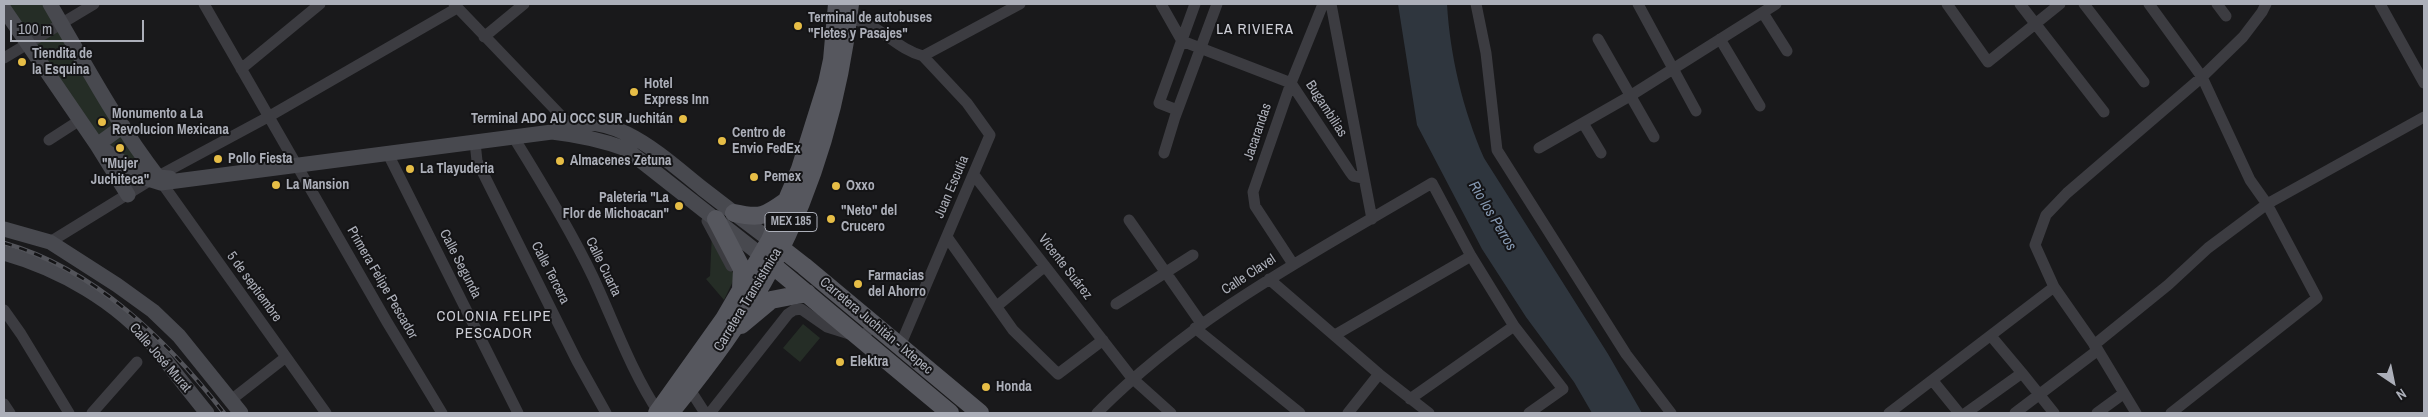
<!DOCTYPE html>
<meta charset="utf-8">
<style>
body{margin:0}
#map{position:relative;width:2428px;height:417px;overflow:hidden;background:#19191b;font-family:"Archivo Narrow",sans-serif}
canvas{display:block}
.frame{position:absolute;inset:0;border:5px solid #acafb9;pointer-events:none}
.north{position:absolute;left:2368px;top:357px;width:50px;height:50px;-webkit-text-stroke:4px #141416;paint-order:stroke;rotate:146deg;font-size:14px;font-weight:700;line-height:20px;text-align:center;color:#acafb9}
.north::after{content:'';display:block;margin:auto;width:18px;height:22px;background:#acafb9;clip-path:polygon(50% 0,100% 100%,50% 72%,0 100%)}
.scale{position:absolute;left:10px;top:20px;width:134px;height:22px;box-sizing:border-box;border:2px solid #acafb9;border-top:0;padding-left:6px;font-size:15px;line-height:18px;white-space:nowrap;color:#acafb9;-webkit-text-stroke:4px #141416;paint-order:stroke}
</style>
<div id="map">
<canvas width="2428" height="417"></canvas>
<div class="frame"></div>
<div class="north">N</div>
<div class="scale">100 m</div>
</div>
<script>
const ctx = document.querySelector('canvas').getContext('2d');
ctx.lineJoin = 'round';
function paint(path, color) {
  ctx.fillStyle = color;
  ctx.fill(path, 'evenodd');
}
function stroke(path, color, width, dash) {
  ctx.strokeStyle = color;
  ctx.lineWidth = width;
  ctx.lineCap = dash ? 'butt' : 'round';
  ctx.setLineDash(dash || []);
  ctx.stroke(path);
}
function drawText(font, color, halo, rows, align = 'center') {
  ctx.font = font + ' "Archivo Narrow",sans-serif';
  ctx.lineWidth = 4;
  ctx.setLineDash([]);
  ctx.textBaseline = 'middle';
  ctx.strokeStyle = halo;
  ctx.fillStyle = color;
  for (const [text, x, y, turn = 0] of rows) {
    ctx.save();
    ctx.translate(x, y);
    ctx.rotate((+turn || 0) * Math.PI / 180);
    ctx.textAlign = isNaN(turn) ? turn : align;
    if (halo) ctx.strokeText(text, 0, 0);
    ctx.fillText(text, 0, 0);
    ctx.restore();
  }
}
const green = new Path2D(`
 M4,4H50L155,174L97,145Z
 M712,232L735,277L724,300L706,279L710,276Z
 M803,324L820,338L800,362L783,348Z`);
const water = new Path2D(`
 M1398,4H1447C1450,56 1463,110 1484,158L1608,354L1642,413H1592L1574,382L1526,317L1482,249L1417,125Z`);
const street = new Path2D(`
 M204,4L387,322L442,413
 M454,4L569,124L573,132
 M1161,4L1182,41L1291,83L1350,172L1353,176L1363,178
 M1331,4L1372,219
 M1476,4L1486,53L1497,150L1626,354L1671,413
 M1638,4L1696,111
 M1947,4L1988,62L2060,4
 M2020,4L2104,112
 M2084,4L2144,82
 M2149,4L2202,77L2250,180L2267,204L2317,298L2171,413
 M2217,4L2226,16
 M2380,4L2424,83
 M1763,13L1787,51
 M849,19C879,22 895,49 923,56L1020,4
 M484,37L524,4
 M1598,39L1654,137
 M1720,39L1760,106
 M4,58L94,4
 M241,69L320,4
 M1177,110L1159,103L1195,4
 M1583,123L1601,153
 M514,138C542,183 570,229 593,277C614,322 631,371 659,413
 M49,140L80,120
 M475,142L477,161L577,361L606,413
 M1539,148L1630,96L1776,4
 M1164,153L1175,117L1217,4
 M388,154L518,413
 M974,175L1132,378L1171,413
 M159,179L326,413
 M1129,220L1201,323
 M707,221L731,266
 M947,237L1013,330L1058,374L1103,340
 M50,242L149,181L268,117L457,8
 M1293,264L1255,206L1253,192L1291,83L1323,4
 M1269,279L1379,374L1429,413
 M1116,304L1193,255
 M997,306L1045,266
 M4,310L21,334L69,413
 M1195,328L1300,413
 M1335,335L1471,256
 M2094,345L2168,285L2208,248L2267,204L2424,117
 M900,346L990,135L967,103L923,56
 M2022,373L2054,413
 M1933,381L1959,413
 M687,385L705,413
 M1410,399L1514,326
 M231,400L286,357
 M4,404L10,413
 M92,413L137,362
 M710,413L788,314L794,310L801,309L827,327L862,338L874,324
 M1097,413C1195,314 1314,253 1432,183L1471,256L1514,326L1563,389L1529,413
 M1348,413L1379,374
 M1889,413L2054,287
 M1966,413L2022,373L1991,336
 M2015,413L2098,350
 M2097,413L2123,394
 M2136,413L2098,350L2054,287L2035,245L2046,215L2067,193L2202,77L2243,37L2262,12L2266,4`);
const secondary = new Path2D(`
 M50,4C84,62 116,123 158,177L170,178
 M4,9L97,145L128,195
 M558,129C611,105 665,159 703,189C725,206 747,223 770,240
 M97,145L145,178L161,183L552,132C578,135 602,140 626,149L762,256
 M97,145L123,126
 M4,229L50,242L117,285L153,311L179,336L241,413
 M4,253C60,269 117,301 155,347C172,369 189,391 207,413`);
const primary = new Path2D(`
 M734,213C761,219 765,216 786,201
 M716,219L742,269L741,289
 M772,241L804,266L980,413
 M764,258L950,413
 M741,325L771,300L807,293
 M657,413L724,319L770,240L800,169L827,83L832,60L837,4
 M670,413C708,366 745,317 773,264C815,183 840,94 850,4`);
const rail = new Path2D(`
 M4,243C95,269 167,340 224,413`);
const markers = [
 [798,26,5,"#e6bd46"],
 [22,62,5,"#e6bd46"],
 [634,92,5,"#e6bd46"],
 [683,119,5,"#e6bd46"],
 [102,122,5,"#e6bd46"],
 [722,141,5,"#e6bd46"],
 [120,148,5,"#e6bd46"],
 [218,159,5,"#e6bd46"],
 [560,161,5,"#e6bd46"],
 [410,169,5,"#e6bd46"],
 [754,177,5,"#e6bd46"],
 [276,185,5,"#e6bd46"],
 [836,186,5,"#e6bd46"],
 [679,206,5,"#e6bd46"],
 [831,219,5,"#e6bd46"],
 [858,284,5,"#e6bd46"],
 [840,362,5,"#e6bd46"],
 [986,387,5,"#e6bd46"]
];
const shields = [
 [791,222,52]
];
const shieldNames = [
 ["MEX 185",791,222]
];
const poiNames = [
 ["Terminal de autobuses",808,18],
 ["\"Fletes y Pasajes\"",808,34],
 ["Tiendita de",32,54],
 ["la Esquina",32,70],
 ["Hotel",644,84],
 ["Express Inn",644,100],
 ["Monumento a La",112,114],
 ["Revolucion Mexicana",112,130],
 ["Terminal ADO AU OCC SUR Juchitán",673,119,"right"],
 ["Centro de",732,133],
 ["Envio FedEx",732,149],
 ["Pollo Fiesta",228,159],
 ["Almacenes Zetuna",570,161],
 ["\"Mujer",120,164,"center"],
 ["Juchiteca\"",120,180,"center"],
 ["La Tlayuderia",420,169],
 ["Pemex",764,177],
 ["La Mansion",286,185],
 ["Oxxo",846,186],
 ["Paleteria \"La",669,198,"right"],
 ["Flor de Michoacan\"",669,214,"right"],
 ["\"Neto\" del",841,211],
 ["Crucero",841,227],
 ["Farmacias",868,276],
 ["del Ahorro",868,292],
 ["Elektra",850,362],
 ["Honda",996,387]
];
const streetNames = [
 ["Bugambilias",1326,109,57],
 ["Jacarandas",1258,132,-71],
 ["Juan Escutia",952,187,-67],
 ["Calle Segunda",460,264,63],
 ["Calle Cuarta",603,267,64],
 ["Vicente Suárez",1065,267,52],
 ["Calle Tercera",550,273,63],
 ["Calle Clavel",1249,275,-33],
 ["Primera Felipe Pescador",382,283,60],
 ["5 de septiembre",254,287,54],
 ["Carretera Transistmica",748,300,-59],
 ["Carretera Juchitán - Ixtepec",876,326,40],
 ["Calle José Murat",160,358,49]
];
const neighbourhoodNames = [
 ["LA RIVIERA",1255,30],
 ["COLONIA FELIPE",494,317],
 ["PESCADOR",494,334]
];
const waterNames = [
 ["Rio los Perros",1492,216,59]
];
paint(green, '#252d26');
paint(water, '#2f363e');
stroke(street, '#3c3c41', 11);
stroke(secondary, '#48494f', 15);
stroke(primary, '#56575e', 18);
stroke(rail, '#53545a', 4.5);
stroke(rail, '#141416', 2.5, [8]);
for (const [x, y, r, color] of markers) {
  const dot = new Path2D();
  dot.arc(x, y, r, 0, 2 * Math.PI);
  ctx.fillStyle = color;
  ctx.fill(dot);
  stroke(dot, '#141416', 2);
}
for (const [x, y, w] of shields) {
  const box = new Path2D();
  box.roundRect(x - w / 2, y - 9.5, w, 19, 4);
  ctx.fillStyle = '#141416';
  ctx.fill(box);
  stroke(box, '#acafb9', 1);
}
drawText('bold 12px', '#acafb9', null, shieldNames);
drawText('bold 14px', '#acafb9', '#141416', poiNames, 'left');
drawText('14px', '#acafb9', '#141416', streetNames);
ctx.letterSpacing = '1px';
drawText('15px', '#cdced6', '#141416', neighbourhoodNames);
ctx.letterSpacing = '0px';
drawText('italic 15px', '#8699b2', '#141416', waterNames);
</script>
